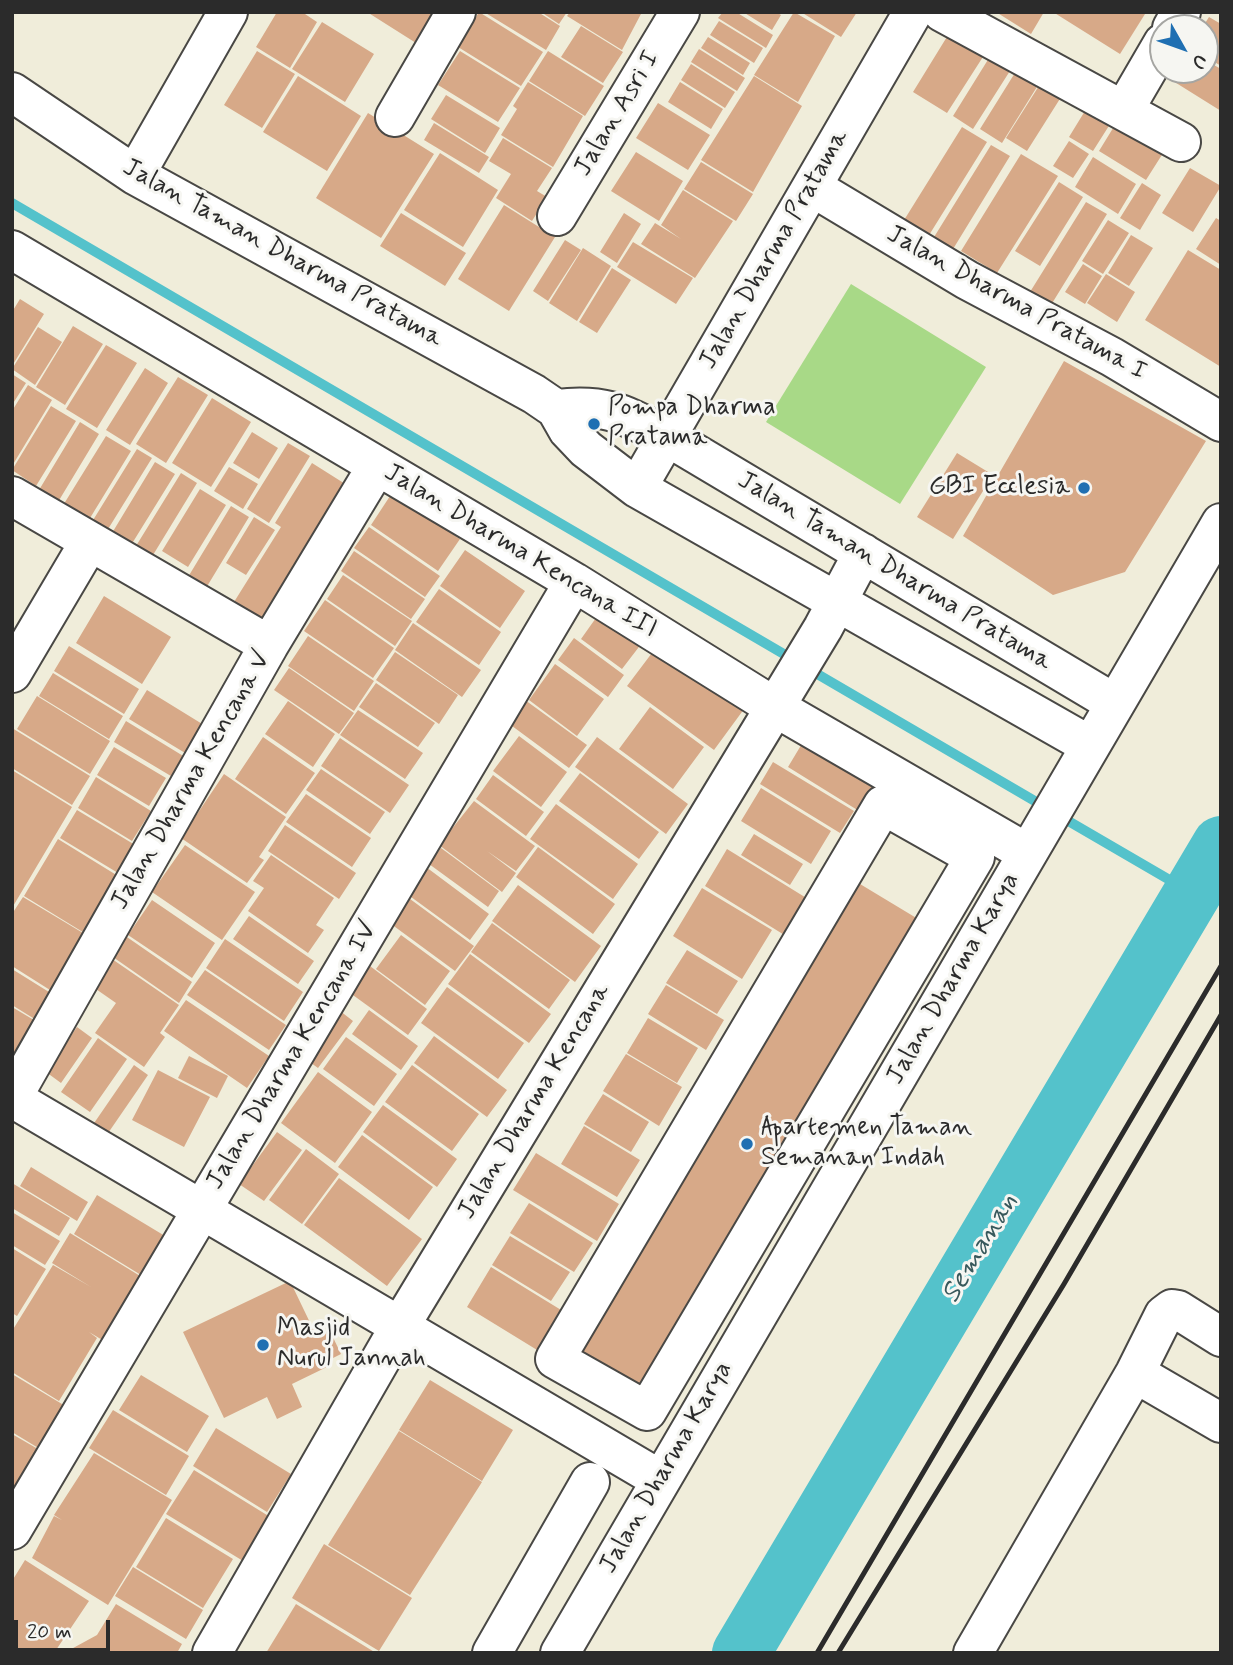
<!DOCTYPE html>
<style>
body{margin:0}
#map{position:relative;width:1233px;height:1665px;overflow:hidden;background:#f0edda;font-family:Mynerve,sans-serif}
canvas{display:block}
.frame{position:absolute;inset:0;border:14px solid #2b2b2b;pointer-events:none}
.north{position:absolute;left:1149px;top:14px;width:70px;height:70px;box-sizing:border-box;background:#f6f6f2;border:2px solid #a5a5a2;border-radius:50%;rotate:130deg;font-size:19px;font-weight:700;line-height:28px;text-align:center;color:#2b2b2b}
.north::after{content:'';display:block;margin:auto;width:24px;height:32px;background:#1f6fb2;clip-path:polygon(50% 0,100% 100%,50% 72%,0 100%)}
.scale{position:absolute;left:14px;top:1620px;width:96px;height:32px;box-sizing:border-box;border:4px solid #2b2b2b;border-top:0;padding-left:9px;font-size:21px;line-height:24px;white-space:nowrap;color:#2b2b2b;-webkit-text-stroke:5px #f6f6f2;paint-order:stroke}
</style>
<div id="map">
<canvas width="1233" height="1665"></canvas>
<div class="frame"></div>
<div class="north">U</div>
<div class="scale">20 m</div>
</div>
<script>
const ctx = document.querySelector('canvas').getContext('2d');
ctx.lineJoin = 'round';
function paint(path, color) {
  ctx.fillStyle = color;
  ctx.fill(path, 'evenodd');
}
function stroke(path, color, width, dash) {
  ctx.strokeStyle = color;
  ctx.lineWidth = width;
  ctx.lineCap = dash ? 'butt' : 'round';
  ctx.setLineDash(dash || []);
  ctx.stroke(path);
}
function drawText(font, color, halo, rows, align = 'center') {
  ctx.font = font + ' Mynerve,sans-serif';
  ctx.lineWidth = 6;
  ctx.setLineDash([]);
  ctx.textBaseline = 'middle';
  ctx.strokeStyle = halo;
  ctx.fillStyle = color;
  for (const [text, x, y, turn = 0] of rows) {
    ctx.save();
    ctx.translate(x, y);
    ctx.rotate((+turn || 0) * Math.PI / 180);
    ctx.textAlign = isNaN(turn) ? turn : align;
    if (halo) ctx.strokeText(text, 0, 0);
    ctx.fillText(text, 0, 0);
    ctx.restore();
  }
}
const green = new Path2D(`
 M851,284L986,367L900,504L766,422Z`);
const stream = new Path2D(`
 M12,203L794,660
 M807,668L1045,807
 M1058,815L1192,893`);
const river = new Path2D(`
 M741,1653L1221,845`);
const building = new Path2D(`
 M277,12H302L317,22L290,68L256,47Z
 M367,12H435L416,43Z
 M479,12L543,52L521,86L458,47Z
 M484,12H538L560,26L546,50Z
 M541,12H567L559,24Z
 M570,12H642L622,50L567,16Z
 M723,12H736L773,35L766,48L718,18Z
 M743,12H776L781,15L772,30Z
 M794,12L835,36L798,102L754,75Z
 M801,12H857L841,37Z
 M996,12H1044L1031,34Z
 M1053,12H1143L1145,14L1120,54Z
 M1209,17L1221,24V66L1205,56V28H1202Z
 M719,21L763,48L754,63L710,35Z
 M322,22L374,54L345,102L292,69Z
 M581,26L623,52L603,83L561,57Z
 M953,27L988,49L947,113L913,92Z
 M708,37L750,63L743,75L701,48Z
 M699,49L745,78L737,91L691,62Z
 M994,50L1015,63L973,129L953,116Z
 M257,51L295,74L262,128L224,105Z
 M460,51L520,88L498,122L438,85Z
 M548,51L604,86L585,116L529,81Z
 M1205,60L1221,69V111L1173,81L1180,70H1205Z
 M691,64L735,92L725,108L681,80Z
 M1018,68L1040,82L1002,143L980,129Z
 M298,76L361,116L327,171L263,132Z
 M754,76L802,106L753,192L701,160Z
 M1042,81L1063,94L1027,151L1006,138Z
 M528,82L583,116L553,167L501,135L517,109L513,106Z
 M680,82L723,109L711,129L668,102Z
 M446,95L500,128L485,153L431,119Z
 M658,103L710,135L688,170L636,138Z
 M1088,106L1112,121L1093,151L1069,137Z
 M368,113L434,154L381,238L316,198Z
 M1118,120L1165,150L1146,180L1099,151Z
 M434,123L489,157L479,173L424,140Z
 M962,127L987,142L926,240L901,225Z
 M503,138L552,168L537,191L547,197L532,221L496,198L511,174L489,161Z
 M1069,141L1089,154L1073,178L1053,166Z
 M991,145L1010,156L950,254L931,242Z
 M636,152L683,181L659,221L611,191Z
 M440,153L498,190L463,247L404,210Z
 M1021,154L1058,176L997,273L961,251Z
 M1093,157L1136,184L1118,214L1075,187Z
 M701,162L753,194L736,221L684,189Z
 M1190,168L1221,186L1193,232L1162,213Z
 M1059,182L1083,197L1040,266L1015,251Z
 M1142,183L1161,195L1140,230L1120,218Z
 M683,190L733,221L695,278L641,244L655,223L681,239L661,225Z
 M1086,202L1107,214L1051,305L1030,292Z
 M504,205L555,237L509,311L458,279Z
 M401,213L466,253L445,286L380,246Z
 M624,213L641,224L617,263L600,252Z
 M1216,218L1221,221V265L1196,249Z
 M1108,220L1129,233L1103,274L1082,261Z
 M1131,235L1153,248L1129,286L1108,273Z
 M565,240L581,250L548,301L533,291Z
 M633,242L693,278L676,304L617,267Z
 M583,248L611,266L577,321L549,303Z
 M1188,250L1221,270V367L1145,320Z
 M1083,264L1102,276L1085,304L1065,292Z
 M612,268L631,280L597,333L579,322Z
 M1106,274L1135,292L1117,322L1087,303Z
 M20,299L44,314L12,366V312Z
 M73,326L103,344L65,405L36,387Z
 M38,327L62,342L35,385L12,369Z
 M106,345L137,363L97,428L66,409Z
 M1064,361L1206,441L1125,572L1053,595L963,536Z
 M145,368L168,383L130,445L106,430Z
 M12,374L26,383L12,405Z
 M178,377L208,395L166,463L136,444Z
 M28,385L52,400L12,466V411Z
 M212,398L251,422L211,487L172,463Z
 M51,406L76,421L36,486L12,470Z
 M80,422L99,434L58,502L39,490Z
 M252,432L278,448L259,479L233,463Z
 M106,436L131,451L87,523L62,507Z
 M288,443L310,456L269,523L247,509Z
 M137,449L152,458L105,534L90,525Z
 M957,453L993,475L953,539L917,517Z
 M155,462L175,474L128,550L109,538Z
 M312,463L350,487L267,622L234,602L281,527L275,523Z
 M229,467L258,484L243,509L214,491Z
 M181,473L197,483L153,555L136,546Z
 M200,489L226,505L188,567L162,551Z
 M392,493L460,539L438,571L371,525Z
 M231,506L249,517L203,593L185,582Z
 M254,517L275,530L246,575L226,563Z
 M369,527L440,576L425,597L354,548Z
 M465,550L525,591L500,628L440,586Z
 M354,551L425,599L411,619L341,571Z
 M343,575L412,621L395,646L327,599Z
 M439,589L501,632L479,665L416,622Z
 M104,596L171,637L142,684L76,643Z
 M325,600L394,648L373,678L304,631Z
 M603,608L645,639L622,669L581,639Z
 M413,623L481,670L462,697L395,650Z
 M308,636L374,681L354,711L288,666Z
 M574,638L624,675L608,697L558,660Z
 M661,641L747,705L714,750L627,686Z
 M69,646L139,689L124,714L54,671Z
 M395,652L458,695L439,724L376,680Z
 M555,664L604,699L577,736L529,700Z
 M289,668L354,713L339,734L274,690Z
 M53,673L123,716L109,739L39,696Z
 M376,683L435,723L418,747L359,707Z
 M147,690L212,730L195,759L129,719Z
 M37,696L110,741L90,774L17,729Z
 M525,700L587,745L569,768L508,723Z
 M288,701L335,734L313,767L265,734Z
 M650,707L704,747L673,789L619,749Z
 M358,710L423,753L405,779L340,735Z
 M126,721L198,765L186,785L114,742Z
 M12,728L90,776L72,805L12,768Z
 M519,736L567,772L541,807L493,771Z
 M263,737L315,773L286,814L235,779Z
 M597,737L688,804L666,834L575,767Z
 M340,738L409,785L390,813L321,766Z
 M803,742L875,786L859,811L788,767Z
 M114,747L166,778L149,806L97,775Z
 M773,762L854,811L840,833L760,784Z
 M321,769L385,812L370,834L306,790Z
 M12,770L72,807L12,908Z
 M580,773L659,832L639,859L559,801Z
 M224,774L286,817L259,857L264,860L247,883L181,838Z
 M493,775L544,812L526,836L476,799Z
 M96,777L151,811L132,841L78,808Z
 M761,788L831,831L811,864L741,821Z
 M306,794L371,838L352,867L286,822Z
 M474,801L535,846L516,871L487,851L516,873L502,892L439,845Z
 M556,804L638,864L613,899L530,839Z
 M77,810L150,854L133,882L60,838Z
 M285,825L356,873L339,899L268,851Z
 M754,834L803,864L790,885L741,855Z
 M58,839L131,884L86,934L24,896Z
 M185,845L255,892L222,940L152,892Z
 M538,847L615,904L593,934L516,877Z
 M441,848L499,891L488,907L429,864Z
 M727,849L808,899L786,936L705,886Z
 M271,855L334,898L316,925L324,930L308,953L248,911L264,888L253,881Z
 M426,867L489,914L470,940L407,894Z
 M860,884L923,922L635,1403L571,1365Z
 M518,885L601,946L575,982L492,921Z
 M702,888L772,930L742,979L673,936Z
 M406,896L474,946L455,971L387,921Z
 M23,897L83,933L50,990L12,966V914Z
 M152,900L215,943L192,978L128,935Z
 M249,916L314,961L298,984L233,939Z
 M492,923L570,980L549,1009L471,952Z
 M124,935L192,982L179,1003L110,955Z
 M401,935L450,971L425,1005L376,969Z
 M225,939L303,992L284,1021L206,968Z
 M687,950L738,981L717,1014L666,983Z
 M470,954L551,1014L529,1043L448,984Z
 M112,959L179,1005L160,1033L165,1037L144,1067L95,1033L116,1003L93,987Z
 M366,963L427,1009L408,1035L346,990Z
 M12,969L57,997L41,1023L12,1005Z
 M205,970L286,1025L269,1050L187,995Z
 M666,985L724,1020L706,1050L648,1014Z
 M447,987L524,1043L498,1079L421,1023Z
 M186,1000L269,1056L247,1088L164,1031Z
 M12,1007L44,1026L12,1080Z
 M335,1007L353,1021L318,1068L300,1055Z
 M369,1010L418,1046L401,1070L352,1034Z
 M648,1018L698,1048L677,1083L627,1053Z
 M77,1027L92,1038L61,1083L46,1072Z
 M434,1036L507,1090L487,1117L414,1063Z
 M346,1037L397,1074L374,1106L323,1069Z
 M98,1038L127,1059L90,1112L61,1092Z
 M626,1054L682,1087L659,1126L603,1091Z
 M189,1056L228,1076L217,1098L178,1078Z
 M134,1065L148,1075L104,1139L90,1129Z
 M412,1065L479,1114L452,1151L385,1102Z
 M158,1070L210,1097L184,1147L132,1120Z
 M318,1072L372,1112L335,1163L281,1123Z
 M603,1094L649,1122L631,1152L584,1124Z
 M383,1105L457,1159L437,1187L363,1132Z
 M584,1126L640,1160L617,1197L561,1164Z
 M277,1132L302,1150L264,1201L239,1184Z
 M362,1135L433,1187L409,1220L338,1167Z
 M306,1149L339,1174L302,1224L269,1200Z
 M536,1153L619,1204L597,1241L513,1190Z
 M31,1167L88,1202L77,1221L20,1186Z
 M339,1178L422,1239L387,1286L304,1225Z
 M12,1183L70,1218L59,1236L12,1208Z
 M97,1195L165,1236L141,1275L74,1234Z
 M529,1203L593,1243L574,1272L510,1233Z
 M12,1212L60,1241L45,1265L12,1245Z
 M70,1233L145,1279L114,1347L89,1332L97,1338L59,1401L12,1372V1331L53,1265L91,1287L52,1263Z
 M510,1236L570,1272L551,1301L492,1265Z
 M12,1248L46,1269L17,1316L12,1313Z
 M491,1267L566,1313L542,1353L467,1307Z
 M290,1281L316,1335L329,1329L341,1354L329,1360L331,1365L292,1384L302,1407L277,1419L267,1397L224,1418L183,1332Z
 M12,1374L67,1407L40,1449L12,1432Z
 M141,1375L209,1416L187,1452L119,1410Z
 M430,1380L513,1430L482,1481L399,1430Z
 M113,1410L189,1456L166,1495L89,1448Z
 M216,1428L291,1474L267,1512L193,1466Z
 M399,1431L482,1482L410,1595L328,1545Z
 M12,1434L50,1456L26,1495L12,1486Z
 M94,1453L172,1500L108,1605L32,1558L54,1516L62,1520L54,1515Z
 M194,1470L275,1520L248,1564L166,1514Z
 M166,1518L233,1559L203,1608L136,1567Z
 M324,1544L412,1598L379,1651L292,1598Z
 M25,1560L89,1601L54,1653H12V1581Z
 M133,1567L203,1610L186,1639L115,1596Z
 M116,1604L182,1644L177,1653H64L97,1635Z
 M296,1604L376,1653H266Z`);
const minor = new Path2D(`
 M942,12L1181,142
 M1172,28L1181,12
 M12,92L135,175L534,394L556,409L568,430L586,449L637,488L1089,745
 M1124,110L1163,43
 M395,117L456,12
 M135,175L228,12
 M812,187L967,280L1112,357L1221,422
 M557,216L680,12
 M12,250L574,582L773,706L1027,853
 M556,409C606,403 623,414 666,436L1114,703
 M637,488L913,12
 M12,496L269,645
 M12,673L90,541
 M883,805L975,857L647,1411L555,1359Z
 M12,1098L661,1480
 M12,1098L269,645L377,466
 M1135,1373L1221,1423
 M12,1530L574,582
 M212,1653L400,1326L823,628L863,553
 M492,1653L590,1482
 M560,1653L1221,523
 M973,1653L1135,1373L1164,1315L1172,1309L1178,1310L1221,1337`);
const rail = new Path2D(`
 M817,1653L1221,966
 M838,1653L1064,1284L1221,1015`);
const markers = [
 [594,424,7,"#1f6fb2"],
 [1084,488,7,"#1f6fb2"],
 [747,1144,7,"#1f6fb2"],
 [263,1345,7,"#1f6fb2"]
];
const streetNames = [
 ["Jalan Asri I",618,114,-59],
 ["Jalan Dharma Pratama",775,250,-60],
 ["Jalan Taman Dharma Pratama",282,254,29],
 ["Jalan Dharma Pratama I",1016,304,29],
 ["Jalan Dharma Kencana III",520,552,31],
 ["Jalan Taman Dharma Pratama",894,572,31],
 ["Jalan Dharma Kencana V",192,781,-60],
 ["Jalan Dharma Karya",954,979,-60],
 ["Jalan Dharma Kencana IV",293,1056,-59],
 ["Jalan Dharma Kencana",535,1102,-59],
 ["Jalan Dharma Karya",667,1468,-60]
];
const poiNames = [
 ["Pompa Dharma",608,409],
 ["Pratama",608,439],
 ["GBI Ecclesia",1070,488,"right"],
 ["Apartemen Taman",761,1129],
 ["Semanan Indah",761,1159],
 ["Masjid",277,1330],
 ["Nurul Jannah",277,1360]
];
const waterNames = [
 ["Semanan",981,1249,-59]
];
paint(green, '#a8d987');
stroke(stream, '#54c2cb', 10);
stroke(river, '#54c2cb', 58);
paint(building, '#d7a988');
stroke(minor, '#494845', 42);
stroke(minor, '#fff', 38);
stroke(rail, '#2b2b2b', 5);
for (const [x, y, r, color] of markers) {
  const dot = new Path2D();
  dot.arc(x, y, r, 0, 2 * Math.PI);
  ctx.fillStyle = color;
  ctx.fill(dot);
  stroke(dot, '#f6f6f2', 2.5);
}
drawText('26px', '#2b2b2b', '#f6f6f2', streetNames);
drawText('26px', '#2b2b2b', '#f6f6f2', poiNames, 'left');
drawText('italic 28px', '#37585b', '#f6f6f2', waterNames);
</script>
